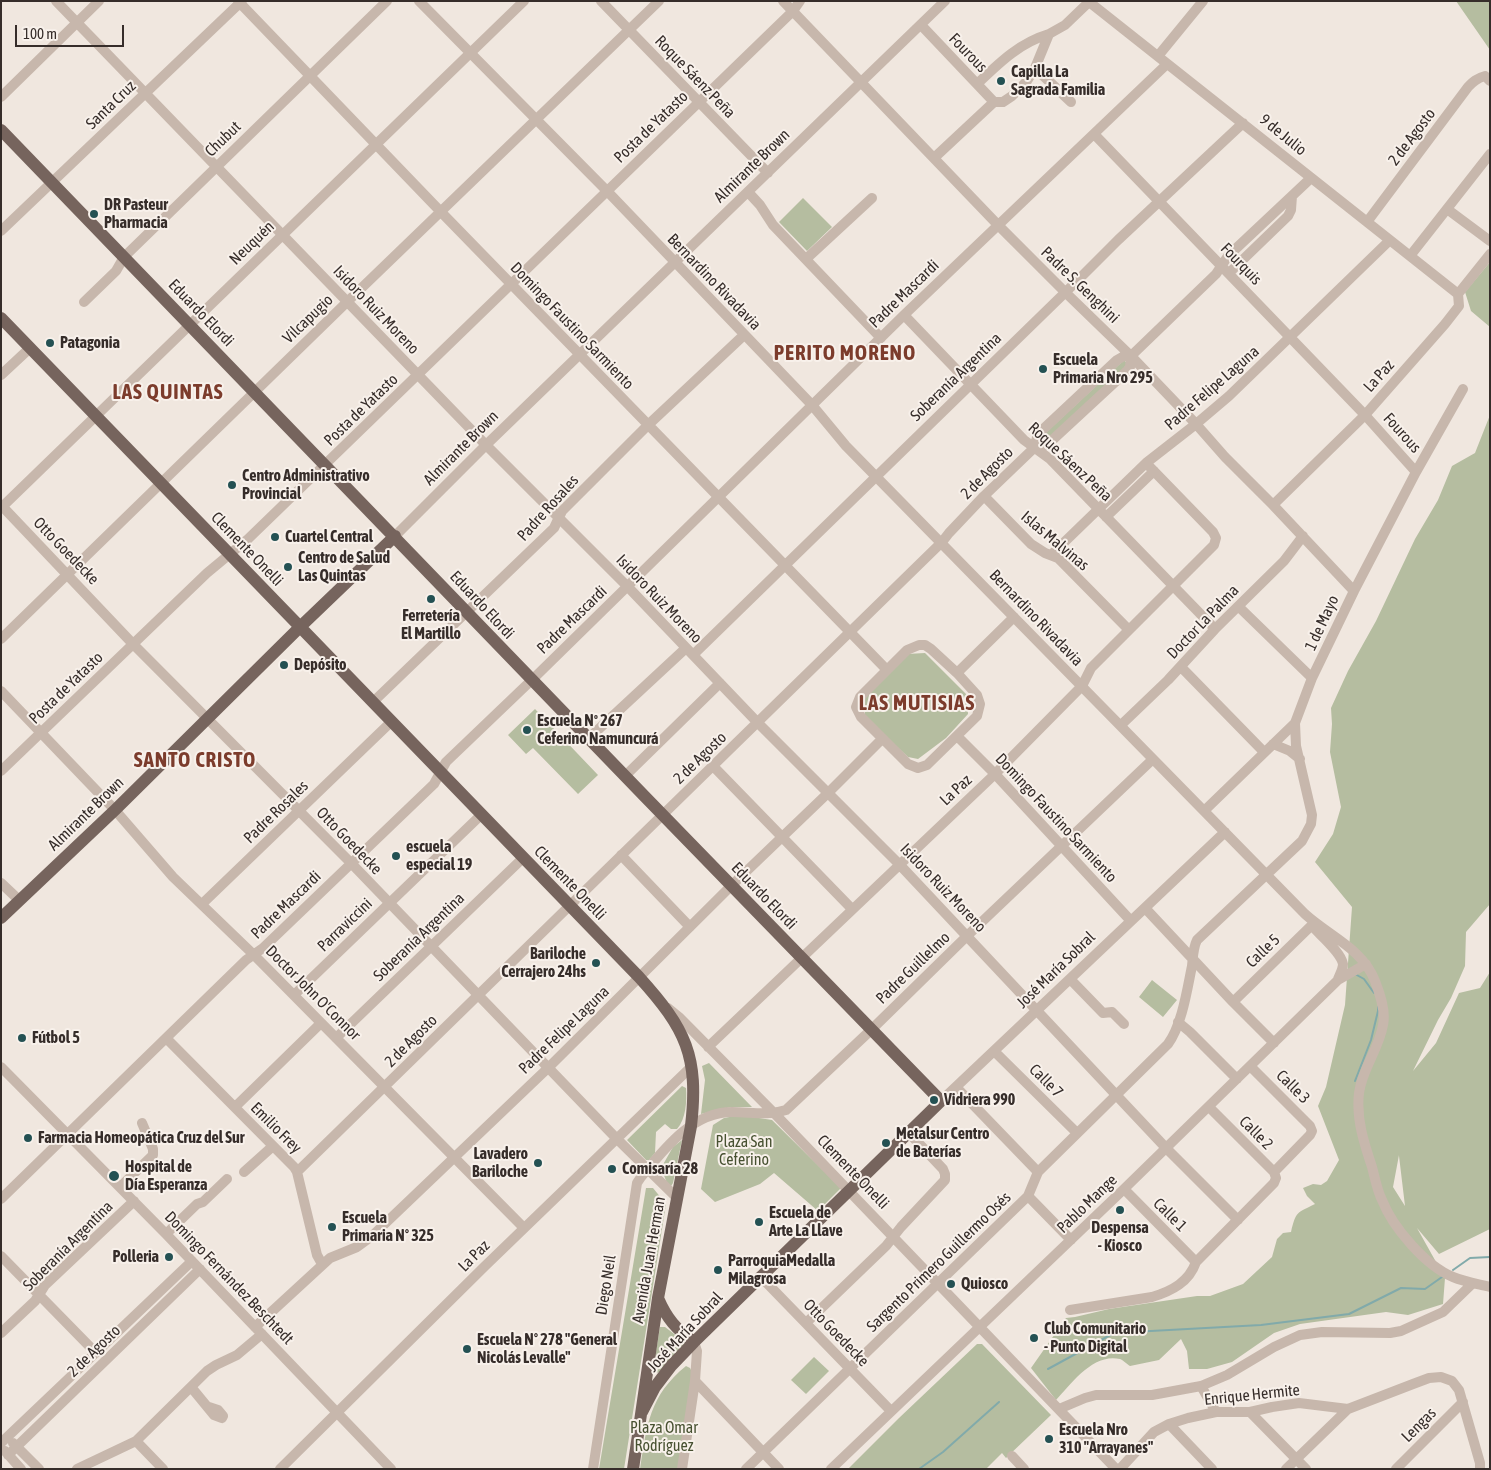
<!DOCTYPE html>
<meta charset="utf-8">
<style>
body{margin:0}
#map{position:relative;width:1491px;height:1470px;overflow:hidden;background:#f0e7df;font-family:"Asap Condensed",sans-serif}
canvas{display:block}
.frame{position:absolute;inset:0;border:2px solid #362d2a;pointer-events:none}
.scale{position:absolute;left:15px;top:25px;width:109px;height:22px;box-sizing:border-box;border:2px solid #362d2a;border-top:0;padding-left:6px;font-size:15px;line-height:18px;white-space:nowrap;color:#362d2a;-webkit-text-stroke:4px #f8f1eb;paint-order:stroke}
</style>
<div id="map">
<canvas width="1491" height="1470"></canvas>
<div class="frame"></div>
<div class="scale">100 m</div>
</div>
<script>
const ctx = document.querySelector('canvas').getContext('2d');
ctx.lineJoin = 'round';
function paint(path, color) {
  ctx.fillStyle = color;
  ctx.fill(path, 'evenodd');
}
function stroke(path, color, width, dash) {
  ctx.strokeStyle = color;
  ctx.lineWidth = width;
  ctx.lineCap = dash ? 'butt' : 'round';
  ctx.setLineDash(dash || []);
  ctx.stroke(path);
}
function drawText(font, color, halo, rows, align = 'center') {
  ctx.font = font + ' "Asap Condensed",sans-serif';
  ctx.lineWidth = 4;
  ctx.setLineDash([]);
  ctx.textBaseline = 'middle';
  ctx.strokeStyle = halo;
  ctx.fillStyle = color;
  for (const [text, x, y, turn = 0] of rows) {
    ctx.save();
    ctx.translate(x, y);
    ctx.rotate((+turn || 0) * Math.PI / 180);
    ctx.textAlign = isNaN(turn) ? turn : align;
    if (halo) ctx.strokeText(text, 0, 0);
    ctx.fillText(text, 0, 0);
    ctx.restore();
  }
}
const green = new Path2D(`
 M1456,1H1490V50Z
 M803,198L832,227L807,251L779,222Z
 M1490,262V327L1471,311L1465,292Z
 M1124,360L1127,363L1126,366L1041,446L1038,440Z
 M1490,415V904L1466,932L1465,966L1451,998L1438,1020L1413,1071L1436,1043L1459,993L1480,988L1490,972V1229L1439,1254L1417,1228L1445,1278L1443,1304L1408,1315L1386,1312L1300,1324L1274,1333L1232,1362L1207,1369H1189L1187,1351L1181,1339L1159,1360L1130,1366C1127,1364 1123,1360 1120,1359C1093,1353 1072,1383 1056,1400L1031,1368L1066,1318L1075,1317L1109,1309L1197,1296H1210L1243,1284L1272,1257L1277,1239L1283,1233L1291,1232C1296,1211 1297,1213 1315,1204L1307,1196L1303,1188L1313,1184L1321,1185L1327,1181L1339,1160L1318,1106L1326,1087L1345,1005L1352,907L1315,862L1333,834L1341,807L1330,752L1332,724L1331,708L1348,671L1376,621L1415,539L1438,500L1452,466L1475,453ZM1399,1155V1156L1405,1206L1393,1187Z
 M925,653L967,695L968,714L946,738L918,759L908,757L865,717L864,698L907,654Z
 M535,709L598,775L578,794L533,748L526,754L508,735Z
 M1152,980L1177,1000L1163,1017L1139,997Z
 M709,1063L752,1107H731L701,1114L705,1080L702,1066Z
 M682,1086L686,1088C687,1101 686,1119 677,1129H671L665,1124L656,1132L655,1153L649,1160H646L627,1140Z
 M740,1115L772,1120L841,1188L818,1211L774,1173L760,1184L715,1202L701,1189L713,1125L724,1118Z
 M682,1140L673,1183L671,1186L667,1183L661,1168L673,1147Z
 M646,1188H653L666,1204L624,1469H599Z
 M660,1327H665L686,1343L659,1372L656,1373L653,1370Z
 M977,1344H982L1051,1415L1006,1458L1002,1453L986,1469H848L899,1418Z
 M814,1357L829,1371L806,1394L791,1380Z
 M686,1366L690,1368L692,1372L678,1469H640C647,1425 649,1396 686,1366Z`);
const stream = new Path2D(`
 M1355,974L1364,979L1374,993
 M1355,1081L1371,1040L1378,1011V1007
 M1453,1270L1470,1258L1490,1257
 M1048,1369L1114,1333L1261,1325L1349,1314L1401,1288L1425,1289L1442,1277
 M919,1469L943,1452L999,1402`);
const minor = new Path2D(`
 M56,1L486,445L628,587L758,723L899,864L1166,1148L1238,1220
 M238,1L441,212L887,670
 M419,1L607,191L812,405L846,446L1305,914C1329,936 1363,949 1375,981C1380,994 1386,1011 1383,1025C1379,1049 1362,1069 1359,1093C1356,1119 1364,1143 1372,1167C1375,1178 1377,1190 1382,1200C1393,1228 1426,1266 1453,1277C1465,1282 1478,1284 1490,1287
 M601,1L768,173
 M783,1L998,225L1065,292L1131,356L1196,424L1225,457L1273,505L1354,591
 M1088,1L1458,294
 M921,25L994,102
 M1158,56L1203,1
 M1035,68L1071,102
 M977,84C999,63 1019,43 1049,34
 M1,97L99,1
 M1095,135L1365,415L1416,472
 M934,158L994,102H1003L1012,96L1027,81L1035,68L1049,34L1065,25L1089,2
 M748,192L760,205L773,225L881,338
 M1447,209L1490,241
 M1367,222L1468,87C1473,82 1477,78 1485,76L1490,81
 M1,231L242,1
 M1410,256L1490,154
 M806,259L872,198
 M1229,273L1288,216L1291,210L1292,196
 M84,302L116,271L124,257L387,1
 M904,315L1024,440L1050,459L1215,629
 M1,375L30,348
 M1034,448L1043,447L1048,444L1127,371L1130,367L1131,356
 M984,496L1031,544L1045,553L1058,558L1129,630
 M1,505L133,644L351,863L616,1138L676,1197
 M1273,505L1365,415L1445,324L1459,306L1458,294L1490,254
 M1,508L524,1
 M1106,517L1154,471
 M395,536L486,445L945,1
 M1051,555L1146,463L1196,424L1229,396L1390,240
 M1239,607L1312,678
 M1,639L347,302L659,1
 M919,645H925L931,649L957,673L977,695L980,704L977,716L927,765L918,768L908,764L861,717L856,707L860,697L907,650Z
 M693,655L1079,279L1118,240L1243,123
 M1181,667L1264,752
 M957,673L1014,617
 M1,691L115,810L173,877L254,955L524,1228
 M373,702L554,528L562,511L648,425L744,335
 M1121,725L1168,680L1215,629L1284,561L1303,536
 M957,736L995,774L1131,921
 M588,739L686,648
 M1273,744L1290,751L1300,759
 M713,766L852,909
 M1,771L207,573L248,539L793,11L800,1
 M625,776L720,683
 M1204,811L1295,723
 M621,855L690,927
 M1,883L19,900
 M202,904L392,721
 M1145,908L1233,1002L1274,1043
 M1312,926C1320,935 1341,952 1343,964C1343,969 1340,974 1338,979
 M1070,979L1103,1013L1112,1012L1124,1024
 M294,995L482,814
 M1233,1002L1314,923
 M668,1008L679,1017L775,1114L1116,1469
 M1178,1022L1190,1032L1237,1079
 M166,1038L294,1167L297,1172L317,1255L322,1264
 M336,1038L523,858
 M708,1047L995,774L1082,686L1091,668L1214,545L1216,538L1213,532L1146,463
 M994,1051L1077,1133
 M1250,1066L1310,1126L1312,1131L1310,1135L1274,1172
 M1,1067L166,1234L391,1469
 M956,1087L1038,1172
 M941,1101L1225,832
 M235,1107L321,1023
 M244,1172L273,1146
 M297,1172L942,542L949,533L984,496L1034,448L1038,434L1117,360L1124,356H1131L1216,274L1228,256L1311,178
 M120,1187L153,1155V1149L142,1123
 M1124,1189L1196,1262
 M1028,1196L1071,1240
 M1,1199L246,960L263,948L434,784L446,762L538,674L904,315L1167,64
 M166,1234L197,1204L203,1202L227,1179
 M1,1256L96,1353
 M760,1276L891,1411
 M1070,1310L1152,1297C1172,1291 1189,1282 1196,1262L1274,1183L1276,1178L1274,1172L1209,1107
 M806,1323L886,1246L901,1227L945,1180V1174L943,1169L909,1133
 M255,1327L330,1258L357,1247L372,1236L548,1068L731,886L828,793L882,739
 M1,1333L35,1301L45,1285L134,1201
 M695,1381L779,1469
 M1201,1386L1216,1412
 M191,1387L214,1415L222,1418L223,1416L218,1410L209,1407
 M1059,1409L1085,1398L1096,1395H1152L1201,1386L1227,1375L1274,1347L1300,1335L1322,1332L1390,1333L1401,1331L1443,1312L1473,1283
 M1250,1412L1306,1469
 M1169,1424L1212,1469
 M136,1441L163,1469
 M1,1443L192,1261
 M13,1443L39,1469
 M5,1451L21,1469
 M8,1455L200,1269
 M1012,1456L1024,1469
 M77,1469L136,1441L207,1371L216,1365L237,1355L262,1334
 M280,1469L484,1267L691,1067
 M593,1469L637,1183L641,1177C664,1149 692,1112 732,1112C751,1112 768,1116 786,1110L871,1030L968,935L1153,759
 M682,1469L695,1381L697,1351L694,1342
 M746,1469L1028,1196L1038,1172L1168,1044C1182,1025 1187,990 1192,966C1193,957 1193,948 1197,940L1302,841L1311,824L1312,815L1296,746L1295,723L1312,678L1354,591L1416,472L1463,389
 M831,1469L1124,1189L1338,980L1366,964
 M1120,1469L1154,1432L1169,1424L1188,1418L1216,1412H1250L1272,1407L1299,1403L1348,1409L1413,1384L1429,1378L1441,1377L1452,1381L1459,1390L1480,1463V1469
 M1286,1469L1348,1409
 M1396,1469L1463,1402`);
const major = new Path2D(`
 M1,130C315,454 626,779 941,1101L694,1342L671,1366L655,1387L642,1412
 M1,318L639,977C686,1029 699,1056 691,1126L658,1298L633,1469
 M1,918L115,810L300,627L395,536
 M658,1298C667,1319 676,1329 694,1342`);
const markers = [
 [1001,81,5,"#245153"],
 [94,214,5,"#245153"],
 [50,343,5,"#245153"],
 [1043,369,5,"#245153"],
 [232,485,5,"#245153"],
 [275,537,5,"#245153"],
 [288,567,5,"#245153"],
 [431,599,5,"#245153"],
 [284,665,5,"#245153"],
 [527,730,5,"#245153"],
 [396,856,5,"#245153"],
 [596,963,5,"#245153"],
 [22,1038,5,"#245153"],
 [934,1100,5,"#245153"],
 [28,1138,5,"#245153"],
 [886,1143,5,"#245153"],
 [538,1163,5,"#245153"],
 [612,1169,5,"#245153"],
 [114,1176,6,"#245153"],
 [1120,1210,5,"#245153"],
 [759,1222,5,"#245153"],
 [332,1227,5,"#245153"],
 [169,1257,5,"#245153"],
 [718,1270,5,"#245153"],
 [951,1284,5,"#245153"],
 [1034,1338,5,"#245153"],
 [467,1349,5,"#245153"],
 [1049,1439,5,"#245153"]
];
const streetNames = [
 ["Fourous",968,53,46],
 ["Roque Sáenz Peña",695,77,46],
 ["Santa Cruz",111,105,-44],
 ["Posta de Yatasto",651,127,-44],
 ["9 de Julio",1283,135,39],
 ["2 de Agosto",1412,137,-53],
 ["Chubut",223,139,-44],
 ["Almirante Brown",752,166,-44],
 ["Neuquén",252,243,-44],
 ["Fourquis",1241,264,46],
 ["Bernardino Rivadavia",714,282,46],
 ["Padre S. Genghini",1080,285,44],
 ["Padre Mascardi",904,294,-44],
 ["Isidoro Ruiz Moreno",376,310,46],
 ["Eduardo Elordi",201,313,46],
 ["Vilcapugio",308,319,-44],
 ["Domingo Faustino Sarmiento",572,326,46],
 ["La Paz",1379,376,-48],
 ["Soberanía Argentina",956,377,-44],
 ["Padre Felipe Laguna",1212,388,-41],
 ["Posta de Yatasto",361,410,-44],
 ["Fourous",1402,433,48],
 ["Almirante Brown",461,448,-45],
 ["Roque Sáenz Peña",1070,462,43],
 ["2 de Agosto",987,473,-45],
 ["Padre Rosales",548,508,-48],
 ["Islas Malvinas",1055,541,40],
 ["Clemente Onelli",247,549,46],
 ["Otto Goedecke",66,551,46],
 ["Isidoro Ruiz Moreno",659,599,46],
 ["Eduardo Elordi",482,605,47],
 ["Bernardino Rivadavia",1036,618,46],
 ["Padre Mascardi",572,620,-44],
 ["Doctor La Palma",1203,622,-46],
 ["1 de Mayo",1322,623,-65],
 ["Posta de Yatasto",66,688,-44],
 ["2 de Agosto",700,758,-44],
 ["La Paz",956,790,-43],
 ["Padre Rosales",276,812,-44],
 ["Almirante Brown",86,814,-44],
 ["Domingo Faustino Sarmiento",1056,818,47],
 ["Otto Goedecke",349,841,46],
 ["Clemente Onelli",570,883,46],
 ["Isidoro Ruiz Moreno",943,888,46],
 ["Eduardo Elordi",764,896,46],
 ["Padre Mascardi",286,905,-44],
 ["Parraviccini",345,925,-44],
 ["Soberanía Argentina",419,937,-44],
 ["Calle 5",1263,951,-44],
 ["Padre Guillelmo",913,968,-44],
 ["José María Sobral",1056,970,-44],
 ["Doctor John O'Connor",313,993,45],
 ["Padre Felipe Laguna",564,1030,-44],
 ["2 de Agosto",411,1041,-45],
 ["Calle 7",1046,1081,45],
 ["Calle 3",1293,1087,45],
 ["Emilio Frey",276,1128,45],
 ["Calle 2",1256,1133,45],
 ["Clemente Onelli",853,1172,46],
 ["Pablo Mange",1087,1204,-44],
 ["Calle 1",1170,1215,45],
 ["Soberanía Argentina",68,1246,-45],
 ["La Paz",474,1256,-45],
 ["Avenida Juan Herman",649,1260,-80],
 ["Sargento Primero Guillermo Osés",939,1262,-44],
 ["Domingo Fernández Beschtedt",229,1278,46],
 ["Diego Neil",606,1285,-81],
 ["José María Sobral",685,1332,-47],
 ["Otto Goedecke",836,1333,46],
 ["2 de Agosto",94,1351,-44],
 ["Enrique Hermite",1252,1395,-6],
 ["Lengas",1419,1425,-45]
];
const poiNames = [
 ["Capilla La",1011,72],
 ["Sagrada Familia",1011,90],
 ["DR Pasteur",104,205],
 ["Pharmacia",104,223],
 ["Patagonia",60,343],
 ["Escuela",1053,360],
 ["Primaria Nro 295",1053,378],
 ["Centro Administrativo",242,476],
 ["Provincial",242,494],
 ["Cuartel Central",285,537],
 ["Centro de Salud",298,558],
 ["Las Quintas",298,576],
 ["Ferretería",431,616,"center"],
 ["El Martillo",431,634,"center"],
 ["Depósito",294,665],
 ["Escuela Nº 267",537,721],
 ["Ceferino Namuncurá",537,739],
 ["escuela",406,847],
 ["especial 19",406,865],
 ["Bariloche",586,954,"right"],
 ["Cerrajero 24hs",586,972,"right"],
 ["Fútbol 5",32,1038],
 ["Vidriera 990",944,1100],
 ["Metalsur Centro",896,1134],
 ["de Baterías",896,1152],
 ["Farmacia Homeopática Cruz del Sur",38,1138],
 ["Lavadero",528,1154,"right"],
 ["Bariloche",528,1172,"right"],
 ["Hospital de",125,1167],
 ["Día Esperanza",125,1185],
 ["Comisaría 28",622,1169],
 ["Escuela de",769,1213],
 ["Arte La Llave",769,1231],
 ["Escuela",342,1218],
 ["Primaria N° 325",342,1236],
 ["Despensa",1120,1228,"center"],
 ["- Kiosco",1120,1246,"center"],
 ["Polleria",159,1257,"right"],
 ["ParroquiaMedalla",728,1261],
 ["Milagrosa",728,1279],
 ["Quiosco",961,1284],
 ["Club Comunitario",1044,1329],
 ["- Punto Digital",1044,1347],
 ["Escuela N° 278 \"General",477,1340],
 ["Nicolás Levalle\"",477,1358],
 ["Escuela Nro",1059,1430],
 ["310 \"Arrayanes\"",1059,1448]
];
const parkNames = [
 ["Plaza San",744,1142],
 ["Ceferino",744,1160],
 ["Plaza Omar",664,1428],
 ["Rodríguez",664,1446]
];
const districtNames = [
 ["PERITO MORENO",845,353],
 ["LAS QUINTAS",168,392],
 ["LAS MUTISIAS",917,703],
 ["SANTO CRISTO",195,760]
];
paint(green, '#b5bda0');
stroke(stream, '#81aaaa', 2);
stroke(minor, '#c7b7ac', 10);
stroke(major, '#76645d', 12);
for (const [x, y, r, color] of markers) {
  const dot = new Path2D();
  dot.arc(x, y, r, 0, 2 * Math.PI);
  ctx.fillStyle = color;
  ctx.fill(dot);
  stroke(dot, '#f8f1eb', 2);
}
drawText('16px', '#362d2a', '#f8f1eb', streetNames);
drawText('bold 16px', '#362d2a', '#f8f1eb', poiNames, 'left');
drawText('16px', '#475131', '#f8f1eb', parkNames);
ctx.letterSpacing = '1px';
drawText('bold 21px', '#7c3c2c', '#f8f1eb', districtNames);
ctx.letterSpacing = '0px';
</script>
